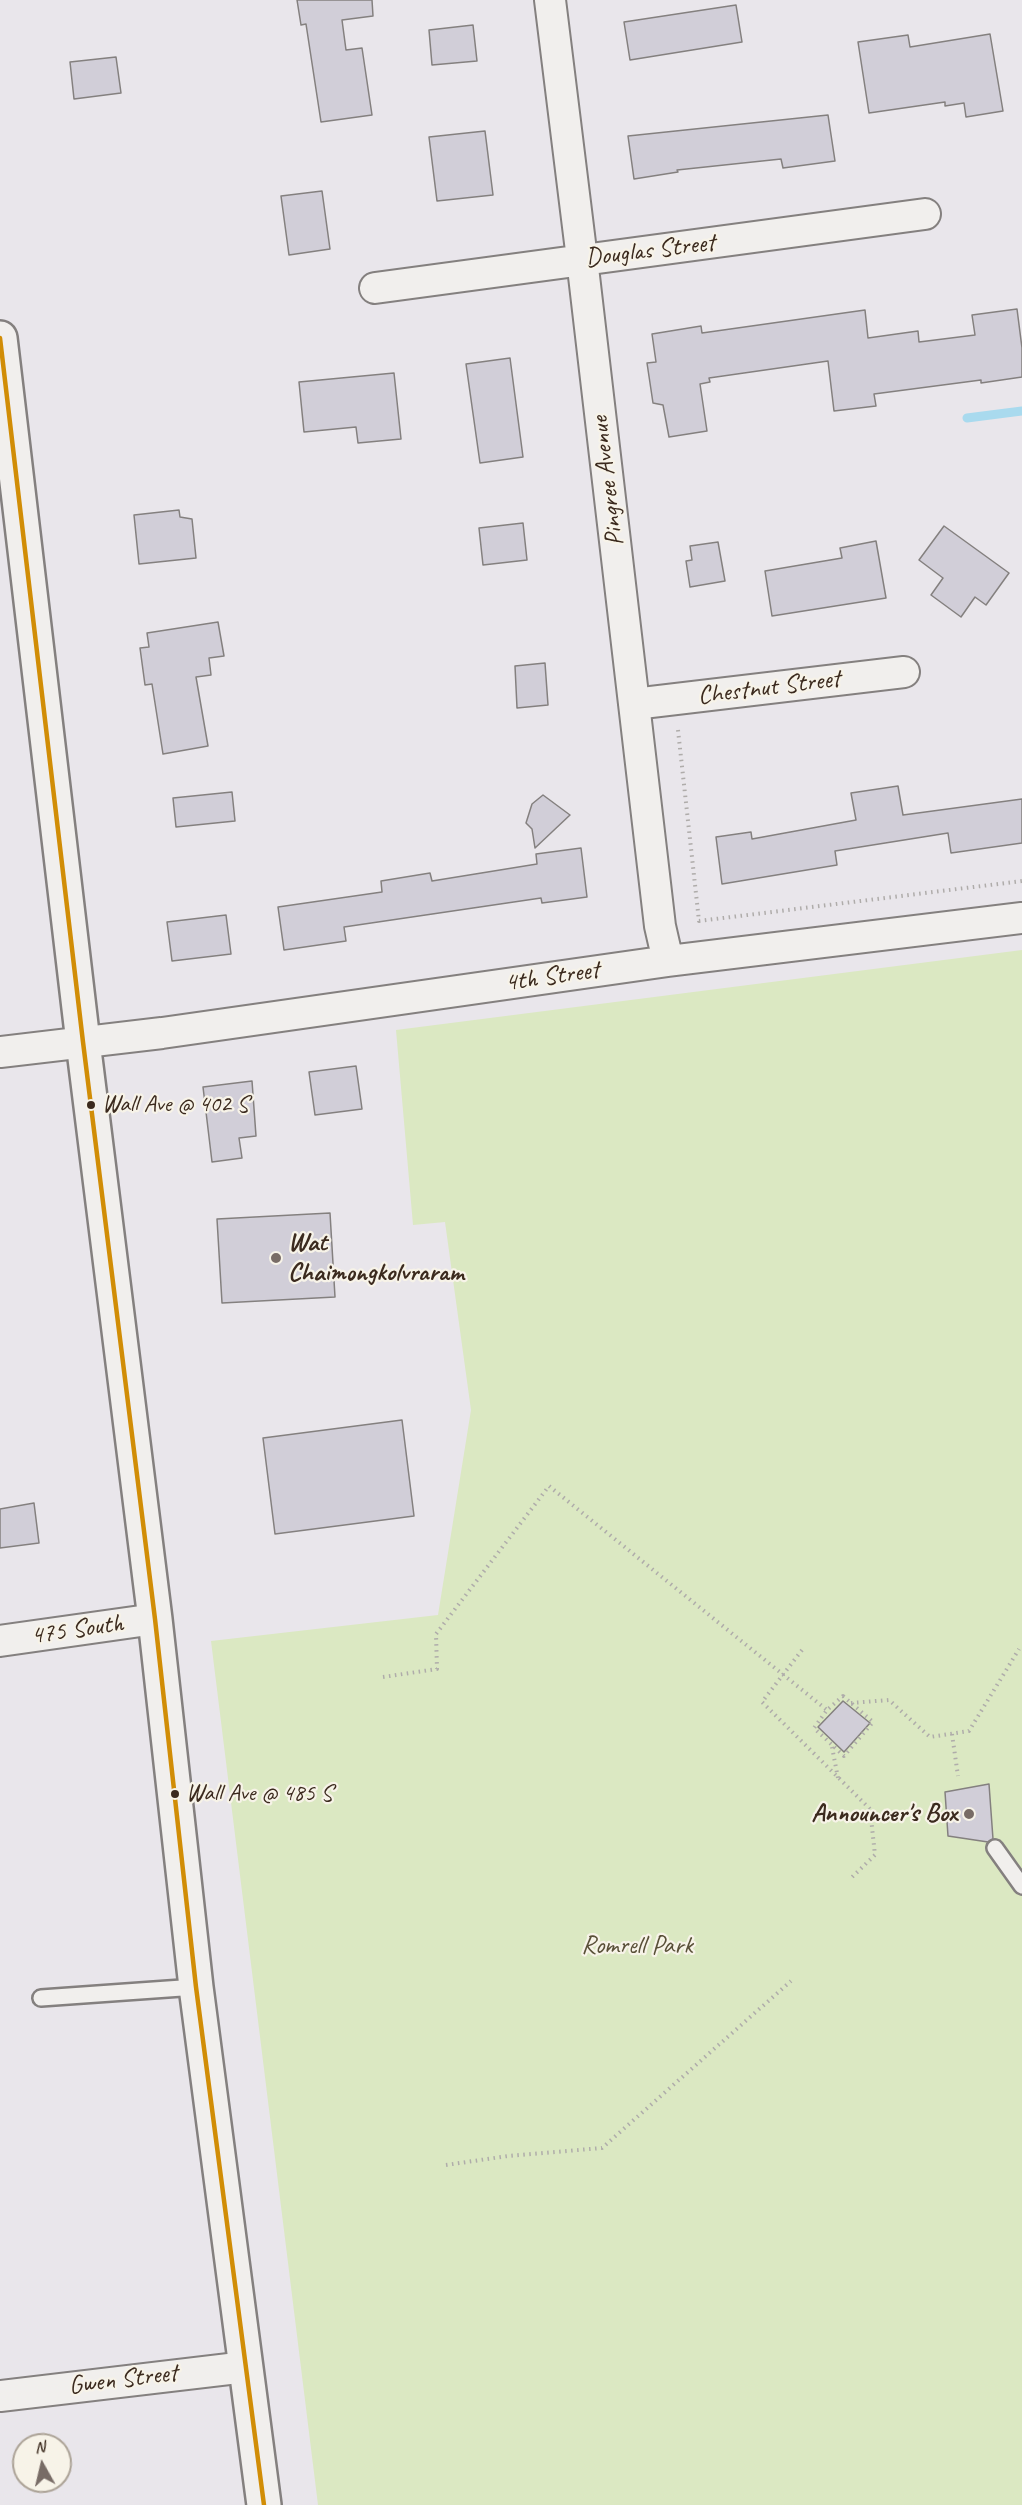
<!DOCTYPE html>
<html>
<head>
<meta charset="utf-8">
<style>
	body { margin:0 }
	#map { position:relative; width:1022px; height:2505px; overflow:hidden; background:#e9e6eb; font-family:Caveat,sans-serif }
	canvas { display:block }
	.north { position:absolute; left:12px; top:2433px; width:60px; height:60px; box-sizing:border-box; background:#f7f3e8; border:2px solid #aca397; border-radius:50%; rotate:352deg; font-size:16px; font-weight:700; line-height:24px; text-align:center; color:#3b2a1e }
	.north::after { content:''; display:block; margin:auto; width:21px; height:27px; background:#786c66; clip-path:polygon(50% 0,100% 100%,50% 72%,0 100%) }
</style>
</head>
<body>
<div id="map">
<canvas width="1022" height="2505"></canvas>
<div class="north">N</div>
</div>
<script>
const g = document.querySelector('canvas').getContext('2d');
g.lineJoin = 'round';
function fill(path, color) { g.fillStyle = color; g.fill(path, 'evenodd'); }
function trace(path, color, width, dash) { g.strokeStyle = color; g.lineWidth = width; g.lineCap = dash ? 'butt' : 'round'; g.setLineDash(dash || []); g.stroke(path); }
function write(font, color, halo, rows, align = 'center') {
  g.font = font + ' Caveat,sans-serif'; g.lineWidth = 4.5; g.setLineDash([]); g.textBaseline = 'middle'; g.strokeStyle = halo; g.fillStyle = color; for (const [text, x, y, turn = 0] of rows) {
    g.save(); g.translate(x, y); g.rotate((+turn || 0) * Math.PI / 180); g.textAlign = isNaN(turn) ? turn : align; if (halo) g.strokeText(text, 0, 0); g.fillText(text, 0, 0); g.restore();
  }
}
fill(new Path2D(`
	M1022,950V2505H318L211,1641L438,1615L471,1410L445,1222L413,1225L396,1030Z`), '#dbe8c2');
trace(new Path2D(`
	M967,418L1022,411`), '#a9daee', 9);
const building = new Path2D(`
	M297,0H372L373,16L342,20L346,50L362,48L372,115L321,122L306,24L301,25Z
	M736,5L742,42L630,60L624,22Z
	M473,25L477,61L432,65L429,30Z
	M990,34L1003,111L966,117L964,103L945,106V102L869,113L858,42L908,35L910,47Z
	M116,57L121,93L74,99L70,62Z
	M828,115L835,161L783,168L781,159L677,170L678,172L634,179L628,136Z
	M485,131L493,195L437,201L429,137Z
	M322,191L330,249L289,255L281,196Z
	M1017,309L1022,348V377L981,383V380L874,394L876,406L834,411L828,361L709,378L710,382L700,384L707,431L669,437L663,405L653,403L647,363L656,362L652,334L701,326L702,333L865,310L868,338L918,331L919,342L975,335L972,315Z
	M510,358L523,457L480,463L466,364Z
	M394,373L401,439L358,443L356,427L304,432L299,382Z
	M179,510L180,517L192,519L196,558L139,564L134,515Z
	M523,523L527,560L483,565L479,528Z
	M944,526L1009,573L986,605L975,597L961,617L931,595L943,578L919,560Z
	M876,541L886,598L772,616L765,571L842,558L840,548Z
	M718,542L725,581L690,587L686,561L692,560L690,546Z
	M218,622L224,656L209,658L211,675L196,677L208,746L163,754L152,684L145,685L140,648L149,647L147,633Z
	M545,663L548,705L517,708L515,666Z
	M898,786L903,815L1022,799V843L951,853L948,833L835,851L837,865L722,884L716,837L751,832L752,839L856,820L851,793Z
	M232,792L235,821L176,827L173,798Z
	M543,795L570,815L535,848L532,829L526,823L532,804Z
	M581,848L587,897L542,903L541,898L344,927L346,941L284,950L278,907L382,892L381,881L430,873L432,881L537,864L536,854Z
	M226,915L231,954L172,961L167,922Z
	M356,1066L362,1109L315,1115L309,1072Z
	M252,1081L256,1136L239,1138L242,1158L212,1162L203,1087Z
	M330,1213L335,1297L222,1303L217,1219Z
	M402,1420L414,1516L275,1534L263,1438Z
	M34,1503L39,1543L0,1548V1509Z
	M843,1701L870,1723L844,1752L818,1727Z
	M989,1784L993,1839L988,1842L948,1836L945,1792Z`);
fill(building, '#d1ced8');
trace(building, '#84807f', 1.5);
const service = new Path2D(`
	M995,1848L1022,1886
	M41,1998L196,1987`);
const minor = new Path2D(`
	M550,0L582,259L660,926L668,961
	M375,288L925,214
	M634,704L904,672
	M0,1052L162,1033L668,961L1022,918
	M0,1641L155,1619
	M0,2396L246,2367`);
const secondary = new Path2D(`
	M0,338L83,1042L155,1619L196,1987L264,2505`);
trace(service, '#84807f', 20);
trace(minor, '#84807f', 34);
trace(secondary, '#84807f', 38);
trace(new Path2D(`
	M678,730L699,921L1022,881
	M802,1650L762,1702L870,1809L875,1855L849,1880
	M383,1677L437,1669L436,1634L549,1486L827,1710
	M843,1696L873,1722L844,1756L814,1728L827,1710Z
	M851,1703L889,1700L930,1737L969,1731L1019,1649
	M952,1734L958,1776
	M832,1747L838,1778
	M446,2165L508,2156L602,2148L791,1981`), '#afacaa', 4, [1.5, 4.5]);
trace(service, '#f1efed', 15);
trace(minor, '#f1efed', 30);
trace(secondary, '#f1efed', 33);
trace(new Path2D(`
	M0,338L83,1042L155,1619L196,1987L264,2505`), '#d18d06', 4.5);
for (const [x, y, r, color] of [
	[91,1105,5,"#3b2a1e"],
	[276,1258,6,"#786c66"],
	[175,1794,5,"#3b2a1e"],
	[969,1814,6,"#786c66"]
]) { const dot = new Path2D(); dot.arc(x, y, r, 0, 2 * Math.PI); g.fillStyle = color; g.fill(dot); trace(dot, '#f7f3e8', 2); }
write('24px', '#3b2a1e', '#f7f3e8', [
	["Wall Ave @ 402 S",102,1105],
	["Wall Ave @ 485 S",186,1794]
], 'left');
write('26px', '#3b2a1e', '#f7f3e8', [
	["Douglas Street",650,251,-7],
	["Pingree Avenue",608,481,-97],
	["Chestnut Street",769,688,-7],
	["4th Street",552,977,-8],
	["475 South",77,1630,-8],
	["Gwen Street",123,2380,-7]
]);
write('bold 26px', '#3b2a1e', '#f7f3e8', [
	["Wat",288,1243],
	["Chaimongkolvraram",288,1273],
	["Announcer's Box",957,1814,"right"]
], 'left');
write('26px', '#595038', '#f7f3e8', [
	["Romrell Park",637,1946]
]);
</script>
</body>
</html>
